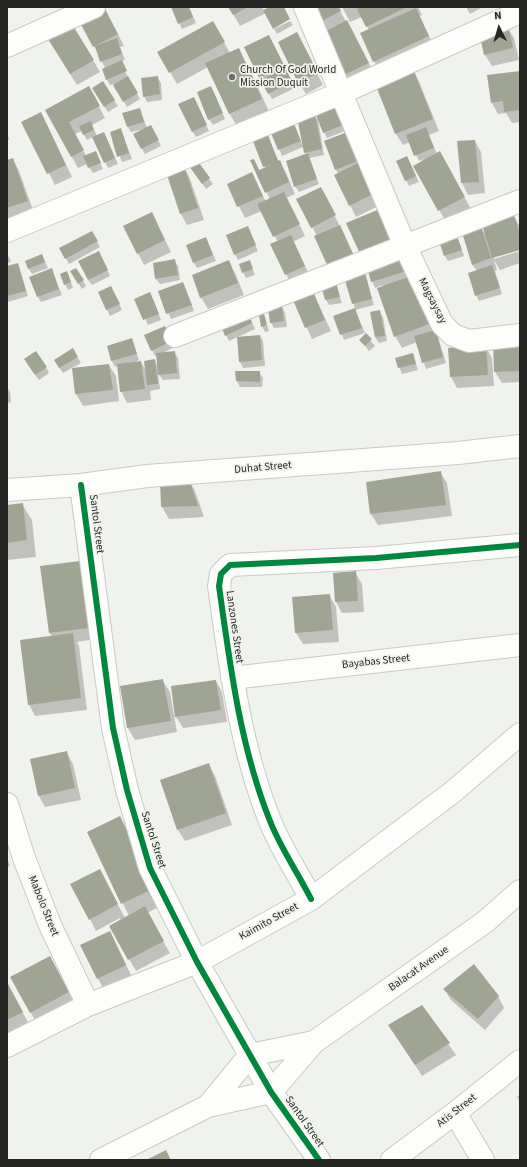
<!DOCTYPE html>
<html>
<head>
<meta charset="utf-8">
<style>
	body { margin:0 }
	#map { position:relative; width:527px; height:1167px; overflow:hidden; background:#f0f2ed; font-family:"Source Sans 3",sans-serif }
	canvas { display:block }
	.frame { position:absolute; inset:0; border:8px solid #262724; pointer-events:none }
	.north { position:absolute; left:479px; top:8px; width:40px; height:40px; -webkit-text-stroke:3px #f1f4eb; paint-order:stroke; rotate:355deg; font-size:11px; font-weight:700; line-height:16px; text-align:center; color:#262724 }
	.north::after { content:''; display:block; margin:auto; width:14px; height:18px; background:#262724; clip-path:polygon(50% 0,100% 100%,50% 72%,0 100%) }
</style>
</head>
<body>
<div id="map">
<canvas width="527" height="1167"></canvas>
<div class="frame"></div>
<div class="north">N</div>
</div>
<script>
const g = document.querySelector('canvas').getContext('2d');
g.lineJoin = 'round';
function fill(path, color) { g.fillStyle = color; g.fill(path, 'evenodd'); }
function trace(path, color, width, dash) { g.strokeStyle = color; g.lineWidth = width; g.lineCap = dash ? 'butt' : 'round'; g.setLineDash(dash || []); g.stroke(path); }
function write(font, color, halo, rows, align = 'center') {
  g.font = font + ' "Source Sans 3",sans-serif'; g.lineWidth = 3.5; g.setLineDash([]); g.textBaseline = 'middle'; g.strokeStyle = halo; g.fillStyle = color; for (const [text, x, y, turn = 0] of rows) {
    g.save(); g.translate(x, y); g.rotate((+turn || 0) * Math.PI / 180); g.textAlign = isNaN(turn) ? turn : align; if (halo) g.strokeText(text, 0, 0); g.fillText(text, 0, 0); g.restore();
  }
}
fill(new Path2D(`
	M172,7H189L196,23L182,29Z
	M229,7H262L264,11L272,7H283L266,13L240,26Z
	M311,7H338L375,75L352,86Z
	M342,7H418L422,15L419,16L435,48L381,73L374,61L369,30L362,17L350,22Z
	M466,7H483L470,14Z
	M110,19L124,46L120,47L125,60L121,61L128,78L140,99L127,107L114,84L110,85L107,80L103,69L105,68L94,46Z
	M290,21L293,25L277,34L274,29Z
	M213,23L230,53L238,49L250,70L273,120L241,134L230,114L208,67L177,84L159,53Z
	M507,27L514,38L519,60L492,66L485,55Z
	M297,33L323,85L306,94L299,83Z
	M269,36L295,88L272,99L260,77Z
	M56,51L93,60L100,72L77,85Z
	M414,72L420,84L439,131L429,135L437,154L440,153L471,209L446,222L415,166L424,159L419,161L410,142L403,145L396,134L377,86Z
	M520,72V122L512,123L506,113L498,114L492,103Z
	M157,77L161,83L162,100L147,102L144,96Z
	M102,82L118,106L108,112L96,94Z
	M214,93L225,119L213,125L209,119Z
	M95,99L105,118L92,125L97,136L107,139L118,164L108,168L93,137L87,140L82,131L75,134L86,156L98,158L103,169L93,173L87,164L78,168L46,110Z
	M197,104L209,131L196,137L193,132Z
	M343,106L353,128L327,138L324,132Z
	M140,109L147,128L154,132L161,146L145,154L142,149L140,130L131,132L128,127Z
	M314,115L318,120L324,155L309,158L319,184L299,192L295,186L307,155L305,152Z
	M23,122L47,125L72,177L55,185Z
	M295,126L303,147L282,156L271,129Z
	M7,130L9,140H7Z
	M121,130L132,159L122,162L111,133Z
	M354,130L385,203L356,217L350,205L325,141Z
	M266,132L279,162L286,173L295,194L286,198L305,236L293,242L311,278L292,286L272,245L278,242L262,211L245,218L228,184L252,174L266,202L270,200L253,160L260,171L265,168Z
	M475,141L481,152L485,193L468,195L462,183L458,142Z
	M407,157L419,182L409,186L406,180Z
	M13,159L19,171L34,213L7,222V161Z
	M196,162L213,184L206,189L190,167Z
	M184,167L190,179L204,220L187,225L181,214Z
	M298,200H327L360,268L317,236Z
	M152,214L171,252L144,265L138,253Z
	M514,216L520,227V249L494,257V259L520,251V263L500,270L494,260L497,270L495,271L502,294L479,301L476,295L477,271L472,264L479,225L485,234Z
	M92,232L100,247L69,264L61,249Z
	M250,233L258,251L238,260L235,254Z
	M456,234L464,256L448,261L445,256Z
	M206,238L216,261L197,268L194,263Z
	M7,254L11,261L7,264Z
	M42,255L48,268L32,274L29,269Z
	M102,258L110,276L92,285L88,280Z
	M408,258L438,337L446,363L426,369L417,342L402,348L395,336L382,285L375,288L369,272Z
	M174,260L178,266L180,280L160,284L156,279Z
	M228,261L235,273L244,295L208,309L201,297Z
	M249,261L255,275L246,278L243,272Z
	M18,264L28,296L8,302L7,267Z
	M51,269L62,295L41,302L38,297Z
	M76,269L86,286L82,289L75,277Z
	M67,272L73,288L68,290L65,284Z
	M364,273L374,305L355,310L365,333L344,340L335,316L355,309L346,278Z
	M183,283L194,311L171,319L159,292Z
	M335,283L342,303L329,305L326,300Z
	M99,293H114L122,310L110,316Z
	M313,293L331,331L312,339L294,300Z
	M136,299H153L161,320L148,325Z
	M282,307L285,313L287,327L274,328L271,322Z
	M379,311L383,317L387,341L379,343L375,337L371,312Z
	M264,315L269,331L265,332L262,326Z
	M251,320L255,329L229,341L222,327Z
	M168,333L174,347L163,353L174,352L178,358L180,379L163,380L158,373L160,389L150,391L151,400L127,403L121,391L118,366L115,367L112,361L108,346L132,340L139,360L133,363L141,362L146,371L154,360L159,368L157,355L155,356L152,350Z
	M366,335L375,346L369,351L361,340Z
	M260,336L263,341L265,366L243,368L240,362L238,337Z
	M520,341V382L502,383L495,372Z
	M485,346L492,358L494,386L457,388L451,377Z
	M73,350L81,363L63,373L55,361Z
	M413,354L418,370L402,374L396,358Z
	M28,365L46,367L49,373L39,380Z
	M109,365L116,376L119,401L83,406L76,394L73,368Z
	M259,372L263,378L262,387H240L237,381Z
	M7,387L10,392L11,402L7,403Z
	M440,472L447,483L452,516L378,525L371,514Z
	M188,479L195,491L204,517L169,519L162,507Z
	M22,504L32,520L36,557L7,560V506Z
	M80,562L95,639L77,642L79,646L87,710L35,716L29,704L52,637L50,633Z
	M355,572L362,584L364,612L342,613L336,602Z
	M329,595L336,607L339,642L303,644L296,633Z
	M163,681L170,692L177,732L135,740L128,728L122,687Z
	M216,681L222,692L227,722L183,728L176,717Z
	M67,753L73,764L81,800L45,807L39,796Z
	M208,764L215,776L232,825L185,841L178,830Z
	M120,818L163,905L147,913L170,953L136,971L110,926L121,920L120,918L96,931L90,919L106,882L125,918L129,916L88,833Z
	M7,857L10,866L7,867Z
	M116,944L132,977L104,990L81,946Z
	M56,969L75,1004L37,1024L11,977Z
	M7,984L29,1024L7,1035Z
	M444,989L498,996L504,1008L485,1030L451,1000Z
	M422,1007L456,1055L422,1076L396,1036Z
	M520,1094V1102L517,1097Z`), '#0003');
fill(new Path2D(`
	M104,7L118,34L93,47L78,19Z
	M171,7H189L193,17L178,24Z
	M228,7H248L233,15Z
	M270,7H284L290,19L273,29L263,10Z
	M310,7H339L341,11L318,23Z
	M361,7H407L366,27L357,9Z
	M416,8L429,36L373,62L360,33Z
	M347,20L369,63L344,75L322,33Z
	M213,21L225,42L169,73L157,52Z
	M72,24L94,60L70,74L48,39Z
	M508,25L513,48L484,55L479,32Z
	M297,32L318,73L298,83L278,42Z
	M269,35L284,65L259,78L244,47Z
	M117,38L122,54L100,62L95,46Z
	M239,48L262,99L229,114L205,63Z
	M122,60L127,71L106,80L102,69Z
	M285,68L292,81L268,94L260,80Z
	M414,71L433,119L395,134L376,86Z
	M520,71V110L504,112L503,101L491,103L487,75Z
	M128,76L138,93L123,102L113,85Z
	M158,76L160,94L143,97L141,78Z
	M103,81L115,100L104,107L92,88Z
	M89,86L100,106L69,122L84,150L71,157L45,110Z
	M211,86L223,113L208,120L197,92Z
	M194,97L207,125L192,132L178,104Z
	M344,105L350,122L323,133L316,115Z
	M140,108L144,122L127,127L122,113Z
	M41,112L66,165L47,174L21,122Z
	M315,114L322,149L304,153L297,117Z
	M292,119L301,141L278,150L269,128Z
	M91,121L94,130L83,135L79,126Z
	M151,125L159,140L141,149L133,134Z
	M426,127L434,148L414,156L406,135Z
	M121,128L129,153L117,157L110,132Z
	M355,129L366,158L335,170L324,141Z
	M266,130L278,161L280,160L289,182L265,193L250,160L254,159L259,170L271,165L263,167L251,136Z
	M104,132L115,158L104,163L92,137Z
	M475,140L479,182L461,183L457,141Z
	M96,151L101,163L88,168L83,156Z
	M440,151L465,197L438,211L413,166Z
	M308,153L317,179L294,187L286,161Z
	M407,156L416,176L405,181L396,161Z
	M13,158L28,201L7,208V160Z
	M197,160L210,178L202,184L189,166Z
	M364,160L379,191L349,206L334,175Z
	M184,166L198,208L180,214L166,172Z
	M252,172L263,196L237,207L227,184Z
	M321,187L336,215L311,228L296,199Z
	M284,192L300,224L273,237L257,204Z
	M382,208L396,240L361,256L346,223Z
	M152,212L165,240L137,254L123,226Z
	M514,215L520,234V250L492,258L482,225Z
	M480,223L491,258L472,265L461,229Z
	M340,225L354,256L328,267L314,236Z
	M248,226L256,245L234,255L226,235Z
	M92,231L98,241L65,259L59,248Z
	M456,233L462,250L444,256L438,238Z
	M291,235L305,266L285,275L270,244Z
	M206,237L213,255L193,263L186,245Z
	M99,251L108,270L88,280L78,261Z
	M42,254L45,262L28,269L25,261Z
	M408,257L413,269L371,282L368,271Z
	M175,259L178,275L155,279L153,263Z
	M229,260L238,283L200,298L192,275Z
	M250,260L253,269L242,273L239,264Z
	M18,263L26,291L7,296V266Z
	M492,265L500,288L475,296L468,273Z
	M52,268L59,289L37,297L29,277Z
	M76,268L84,280L78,284L70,271Z
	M67,271L71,282L64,285L60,274Z
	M365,272L372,299L352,304L344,277Z
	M414,275L432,323L394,337L377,288Z
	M183,282L192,305L166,314L158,291Z
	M336,282L340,297L325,300L321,285Z
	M111,286L120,304L106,310L98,292Z
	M313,291L325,320L305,328L293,300Z
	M150,292L159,314L143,320L134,299Z
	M282,306L284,321L270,323L268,308Z
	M355,308L362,328L340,335L333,316Z
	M380,310L385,336L375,337L370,312Z
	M248,313L252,323L225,336L221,326Z
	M264,314L267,325L261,327L259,315Z
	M165,326L172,341L151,351L144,335Z
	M436,330L443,357L422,363L414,336Z
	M366,333L372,339L365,346L359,340Z
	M260,335L262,360L239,362L237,337Z
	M132,338L137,354L111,361L107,346Z
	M520,340V371L494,372L493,341Z
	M486,345L488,375L450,377L448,348Z
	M73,348L78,357L59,368L54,360Z
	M36,351L47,367L35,375L24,359Z
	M175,351L177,373L158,375L156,353Z
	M413,353L416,364L398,368L395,358Z
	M155,359L158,384L147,385L144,361Z
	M141,361L145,389L120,392L117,364Z
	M109,364L113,390L75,394L72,368Z
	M235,371H260V382L236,381Z
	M441,471L446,505L370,514L366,482Z
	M189,478L198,506L161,507L160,479Z
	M23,503L27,540L7,543V505Z
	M80,561L89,628L49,633L40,566Z
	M356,571L358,601L335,602L333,573Z
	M330,594L333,630L295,633L292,597Z
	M73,633L81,698L28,705L20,640Z
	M163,679L171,721L127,728L120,686Z
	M216,680L221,710L175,717L171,686Z
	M67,751L75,788L38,796L30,759Z
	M209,763L226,813L177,830L160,780Z
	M120,816L155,888L121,904L87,832Z
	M100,869L118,904L89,920L70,884Z
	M145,906L164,941L128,960L109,926Z
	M110,931L126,965L97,979L80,945Z
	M50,956L69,992L30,1013L10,977Z
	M474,964L499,996L478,1019L443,989Z
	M7,982L23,1012L7,1020Z
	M422,1005L450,1043L415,1065L388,1025Z
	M166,1150L171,1160H146Z`), '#a0a492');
const minor = new Path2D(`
	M305,7L405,246L442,324L453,335L469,341L520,335
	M7,231L341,93L520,12
	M175,336L520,201
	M81,485L113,728L127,790L150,868L197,962L271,1092L319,1160
	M7,490L81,485L147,476L458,453L520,446
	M232,678L520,645
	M7,804L24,858L50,925L88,1005
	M311,899C298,873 280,847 270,821C240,746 230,665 219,586L221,574L230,565L376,558L520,545
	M7,1046L88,1005L197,962L311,899L454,791L520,734
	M455,1113L483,1160
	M392,1160L455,1113L520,1061`);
const tertiary = new Path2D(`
	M7,46L94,7
	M208,1106L250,1055L314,1042
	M101,1160L208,1106L271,1092L314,1042L485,922L520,891`);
trace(minor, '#c8cac6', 24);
trace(tertiary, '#c8cac6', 24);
trace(minor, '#fdfdfc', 22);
trace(tertiary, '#fdfdfc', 22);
trace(new Path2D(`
	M81,485L113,728L127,790L150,868L197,962L271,1092L319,1160
	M311,899C298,873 280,847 270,821C240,746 230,665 219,586L221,574L230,565L376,558L520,545`), '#00873e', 6);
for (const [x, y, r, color] of [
	[232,77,4,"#6d6e6a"]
]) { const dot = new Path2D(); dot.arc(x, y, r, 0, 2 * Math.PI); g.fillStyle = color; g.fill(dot); trace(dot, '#f1f4eb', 1.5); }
write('11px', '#262724', '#f1f4eb', [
	["Church Of God World",240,71],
	["Mission Duquit",240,84]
], 'left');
write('11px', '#262724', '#f1f4eb', [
	["Magsaysay",432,301,63],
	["Duhat Street",263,468,-5],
	["Santol Street",96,524,83],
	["Lanzones Street",234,627,82],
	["Bayabas Street",376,662,-6],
	["Santol Street",153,840,72],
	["Mabolo Street",43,906,68],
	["Kaimito Street",269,922,-29],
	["Balacat Avenue",419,969,-35],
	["Atis Street",457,1111,-38],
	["Santol Street",304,1122,55]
]);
</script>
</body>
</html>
